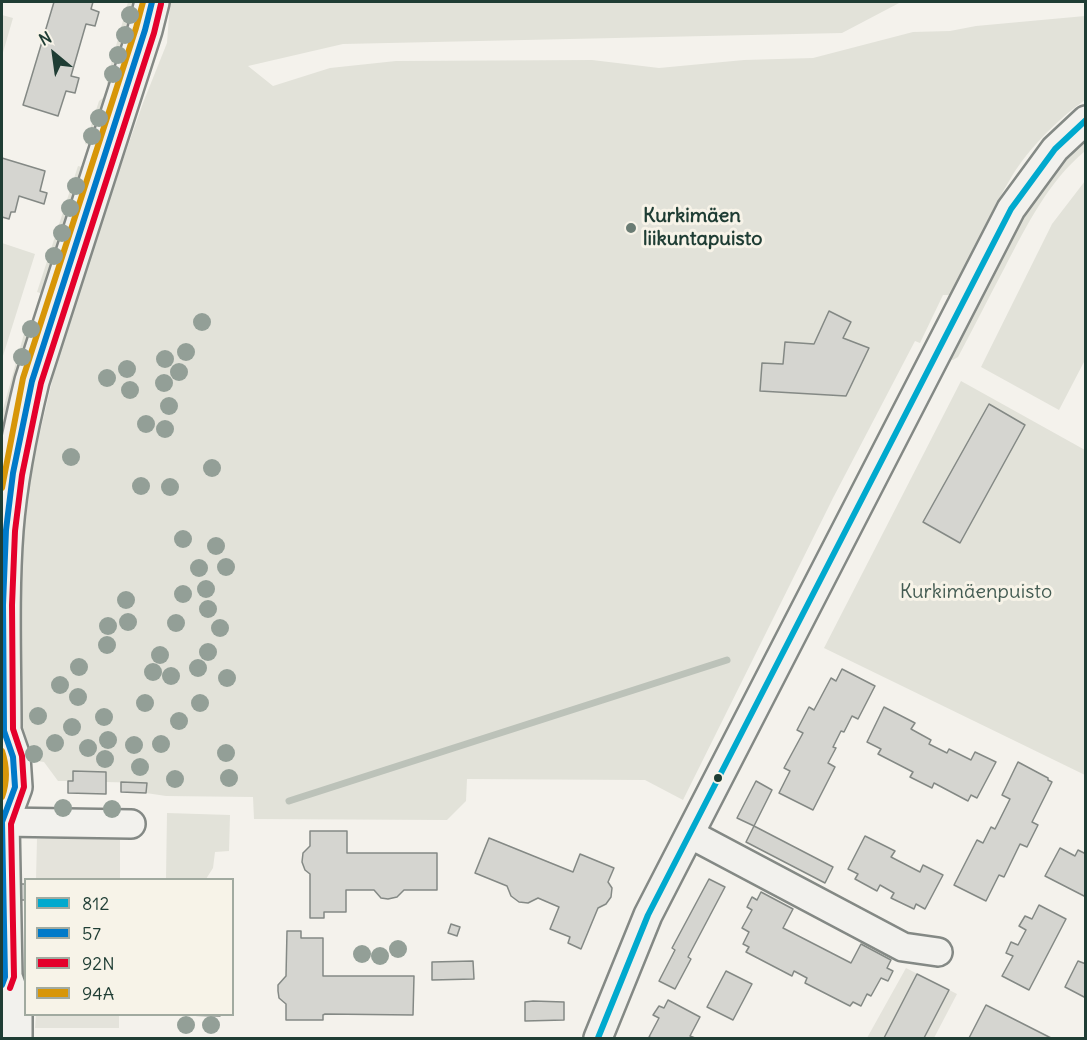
<!DOCTYPE html>
<html>
<head>
<meta charset="utf-8">
<style>
	body { margin:0 }
	#map { position:relative; width:1087px; height:1040px; overflow:hidden; background:#f4f2ec; font-family:Delius,sans-serif }
	canvas { display:block }
	.frame { position:absolute; inset:0; border:3px solid #1f3d34; pointer-events:none }
	.legend { position:absolute; left:24px; top:878px; width:210px; height:138px; box-sizing:border-box; background:#f7f3e8; border:2px solid #a1aaa0; margin:0; padding:8px 10px; list-style:none; font-size:18px; color:#1f3d34 }
	.legend li { display:flex; align-items:center; gap:12px; height:30px }
	.legend b { width:30px; border:2px solid #a1aaa0 }
	.north { position:absolute; left:24px; top:24px; width:60px; height:60px; -webkit-text-stroke:4px #f7f3e8; paint-order:stroke; rotate:331deg; font-size:16px; font-weight:700; line-height:24px; text-align:center; color:#1f3d34 }
	.north::after { content:''; display:block; margin:auto; width:21px; height:27px; background:#1f3d34; clip-path:polygon(50% 0,100% 100%,50% 72%,0 100%) }
</style>
</head>
<body>
<div id="map">
<canvas width="1087" height="1040"></canvas>
<div class="frame"></div>
<ul class="legend">
<li><b style="height:8px;background:#00a9ce"></b>812</li>
<li><b style="height:8px;background:#007ac9"></b>57</li>
<li><b style="height:8px;background:#e4002b"></b>92N</li>
<li><b style="height:8px;background:#d79608"></b>94A</li>
</ul>
<div class="north">N</div>
</div>
<script>
const g = document.querySelector('canvas').getContext('2d');
g.lineJoin = 'round';
function fill(path, color) { g.fillStyle = color; g.fill(path, 'evenodd'); }
function trace(path, color, width, dash) { g.strokeStyle = color; g.lineWidth = width; g.lineCap = dash ? 'butt' : 'round'; g.setLineDash(dash || []); g.stroke(path); }
function write(font, color, halo, rows, align = 'center') {
  g.font = font + ' Delius,sans-serif'; g.lineWidth = 6; g.setLineDash([]); g.textBaseline = 'middle'; g.strokeStyle = halo; g.fillStyle = color; for (const [text, x, y, turn = 0] of rows) {
    g.save(); g.translate(x, y); g.rotate((+turn || 0) * Math.PI / 180); g.textAlign = isNaN(turn) ? turn : align; if (halo) g.strokeText(text, 0, 0); g.fillText(text, 0, 0); g.restore();
  }
}
fill(new Path2D(`
	M120,838V879H36L37,839Z
	M906,968L957,994L934,1038H867Z
	M36,1015H119V1028H35Z`), '#e4e3db');
fill(new Path2D(`
	M128,2H138L116,87L107,84V79Z
	M170,2H901L842,33L343,44L248,66L273,86L330,68L396,61L592,60L659,68L744,60L813,58L913,32L950,31L976,26L1085,16V100C1058,119 1030,147 1012,176C989,214 971,256 951,295H943L920,343L915,341L833,498L683,800L645,780L467,779L466,801L447,820L254,819L253,797L166,796L146,793V783L106,782V772L74,771L73,781H58L44,762L21,759L20,551L31,470L67,319L143,103L167,43Z
	M2,15L13,18L2,56Z
	M104,97L112,99L94,146L85,144L99,101Z
	M1085,140V151C1048,182 1027,225 1005,267C989,297 974,327 958,357L953,360L948,358C988,282 1022,199 1085,140Z
	M78,166L86,168L46,295L37,292Z
	M1085,181V360L1059,410L981,367L1052,224Z
	M2,243L35,254L2,359Z
	M30,320L37,323L2,467V413L27,323Z
	M961,381L1085,450V775L824,648Z
	M167,813L230,815L229,851L215,852L213,868L206,879H166Z`), '#e2e2d9');
trace(new Path2D(`
	M289,801L727,660`), '#bcc2b9', 7);
const building = new Path2D(`
	M54,2H93L91,9L99,12L95,26L86,24L71,76L79,78L75,93L66,91L58,116L23,105Z
	M2,158L45,171L40,191L47,193L44,204L19,196L15,212H11L9,219L2,217Z
	M829,311L851,322L843,338L869,348L846,396L760,391L762,363L783,364L785,342L814,344Z
	M989,404L1025,425L960,543L923,522Z
	M842,669L875,686L858,719L852,716L844,732L841,731L833,747L836,748L828,763L835,767L813,810L779,793L790,771L784,768L803,733L797,730L809,707L814,710L831,678L836,681Z
	M884,707L915,723L911,729L931,740L929,744L947,753L949,749L971,760L975,752L996,762L977,798L971,795L968,801L934,783L932,788L910,777L913,772L878,754L881,749L867,742Z
	M1018,762L1048,778V780L1052,782L1032,822L1038,825L1027,847L1020,844L1004,877L999,875L986,901L954,885L977,840L983,843L991,827L995,829L1010,799L1002,795Z
	M73,771L106,772V794L68,793V781H73Z
	M756,781L772,790L754,826L737,818Z
	M121,782L147,783L146,793L121,792Z
	M754,826L833,867L825,883L746,842Z
	M310,831H347V853H437V890H404L397,897L388,899L381,898L374,890H346V912H324V918H310V874L305,870L302,862L303,853L310,846Z
	M865,836L895,851L891,857L920,872L923,865L943,875L925,909L916,904L914,909L891,898L894,893L880,885L877,891L855,879L858,874L848,869Z
	M489,838L573,872L580,854L614,868L608,882L612,888L611,897L606,904L598,908L581,949L568,943L570,937L550,929L559,907L538,898L528,903L519,902L511,896L507,886L475,873Z
	M1060,848L1075,856L1078,850L1086,854V897L1045,876Z
	M709,879L725,887L688,957L691,959L675,989L659,981L675,950L672,948Z
	M19,884H25V900H19Z
	M761,892L793,909L783,928L851,963L861,944L891,960L887,968L893,971L888,981L881,978L871,996L867,994L861,1006L853,1002L850,1006L805,983L807,978L794,971L792,976L746,952L749,947L743,944L749,932L742,928L752,910L747,907L752,897L757,900Z
	M1039,905L1066,919L1029,990L1002,976L1013,956L1006,953L1011,942L1018,945L1026,930L1019,926L1025,916L1032,919Z
	M451,924L460,927L457,936L448,933Z
	M287,931H301V938H323V976H414L413,1015L325,1014L323,1015V1020H286V1004L279,998L278,991V985L286,976Z
	M473,961L474,979L432,980V962Z
	M1078,961L1086,964V998L1065,987Z
	M726,971L752,984L733,1020L707,1007Z
	M917,974L949,990L924,1038H884Z
	M668,1000L700,1017L690,1036L695,1038H652L649,1037L659,1018L653,1015L659,1006L664,1008Z
	M533,1001L564,1002V1020L525,1021V1002Z
	M986,1005L1051,1038H969Z
	M153,1014H220V1016Z`);
fill(building, '#d5d5d0');
trace(building, '#848985', 1.5);
const minor = new Path2D(`
	M2,822L131,824
	M690,834L903,947L938,952
	M598,1038L648,915L1011,209L1055,149L1086,120`);
const tertiary = new Path2D(`
	M2,738L4,731C4,664 1,596 6,530C10,479 20,430 32,381L145,30L152,2
	M2,820L5,977L15,1006V1038
	M2,822L15,787L13,757L4,731`);
trace(minor, '#848985', 32);
trace(tertiary, '#848985', 38);
trace(minor, '#f2f1ed', 27);
trace(tertiary, '#f2f1ed', 33);
trace(new Path2D(`
	M598,1038L648,915L1011,209L1055,149L1086,120`), '#00a9ce', 6);
trace(new Path2D(`
	M2,985L5,977L2,822L15,787L13,757L4,731L3,605L6,530L13,473L32,381L145,30L152,2`), '#007ac9', 6);
trace(new Path2D(`
	M10,988L14,977L11,824L24,787L22,756L13,729L12,605L15,531L22,475L41,383L154,33L161,4`), '#e4002b', 6);
trace(new Path2D(`
	M2,488L23,378L136,28L143,2
	M2,751C7,766 7,783 2,797`), '#d79608', 6);
g.fillStyle = '#939f97';
for (const [x, y] of [
	[130,15],
	[125,35],
	[118,55],
	[113,74],
	[99,118],
	[92,136],
	[76,186],
	[70,208],
	[62,233],
	[54,256],
	[202,322],
	[31,329],
	[186,352],
	[22,357],
	[165,359],
	[127,369],
	[179,372],
	[107,378],
	[164,383],
	[130,390],
	[169,406],
	[146,424],
	[165,429],
	[71,457],
	[212,468],
	[141,486],
	[170,487],
	[183,539],
	[216,546],
	[226,567],
	[199,568],
	[206,589],
	[183,594],
	[126,600],
	[208,609],
	[128,622],
	[176,623],
	[108,626],
	[220,628],
	[107,645],
	[208,652],
	[160,655],
	[79,667],
	[198,668],
	[153,672],
	[171,676],
	[227,678],
	[60,685],
	[78,697],
	[145,703],
	[200,703],
	[38,716],
	[104,717],
	[179,721],
	[72,727],
	[108,740],
	[55,743],
	[161,744],
	[134,745],
	[88,748],
	[226,753],
	[34,754],
	[105,759],
	[140,767],
	[229,778],
	[175,779],
	[63,808],
	[112,809],
	[398,949],
	[362,954],
	[380,956],
	[186,1025],
	[211,1025]
]) { g.beginPath(); g.arc(x, y, 9, 0, 2 * Math.PI); g.fill(); }
for (const [x, y, r, color] of [
	[631,228,6,"#6a7c74"],
	[718,778,5,"#1f3d34"]
]) { const dot = new Path2D(); dot.arc(x, y, r, 0, 2 * Math.PI); g.fillStyle = color; g.fill(dot); trace(dot, '#f7f3e8', 2); }
write('bold 20px', '#1f3d34', '#f7f3e8', [
	["Kurkimäen",643,216],
	["liikuntapuisto",643,239]
], 'left');
write('20px', '#435b52', '#f7f3e8', [
	["Kurkimäenpuisto",976,592]
]);
</script>
</body>
</html>
